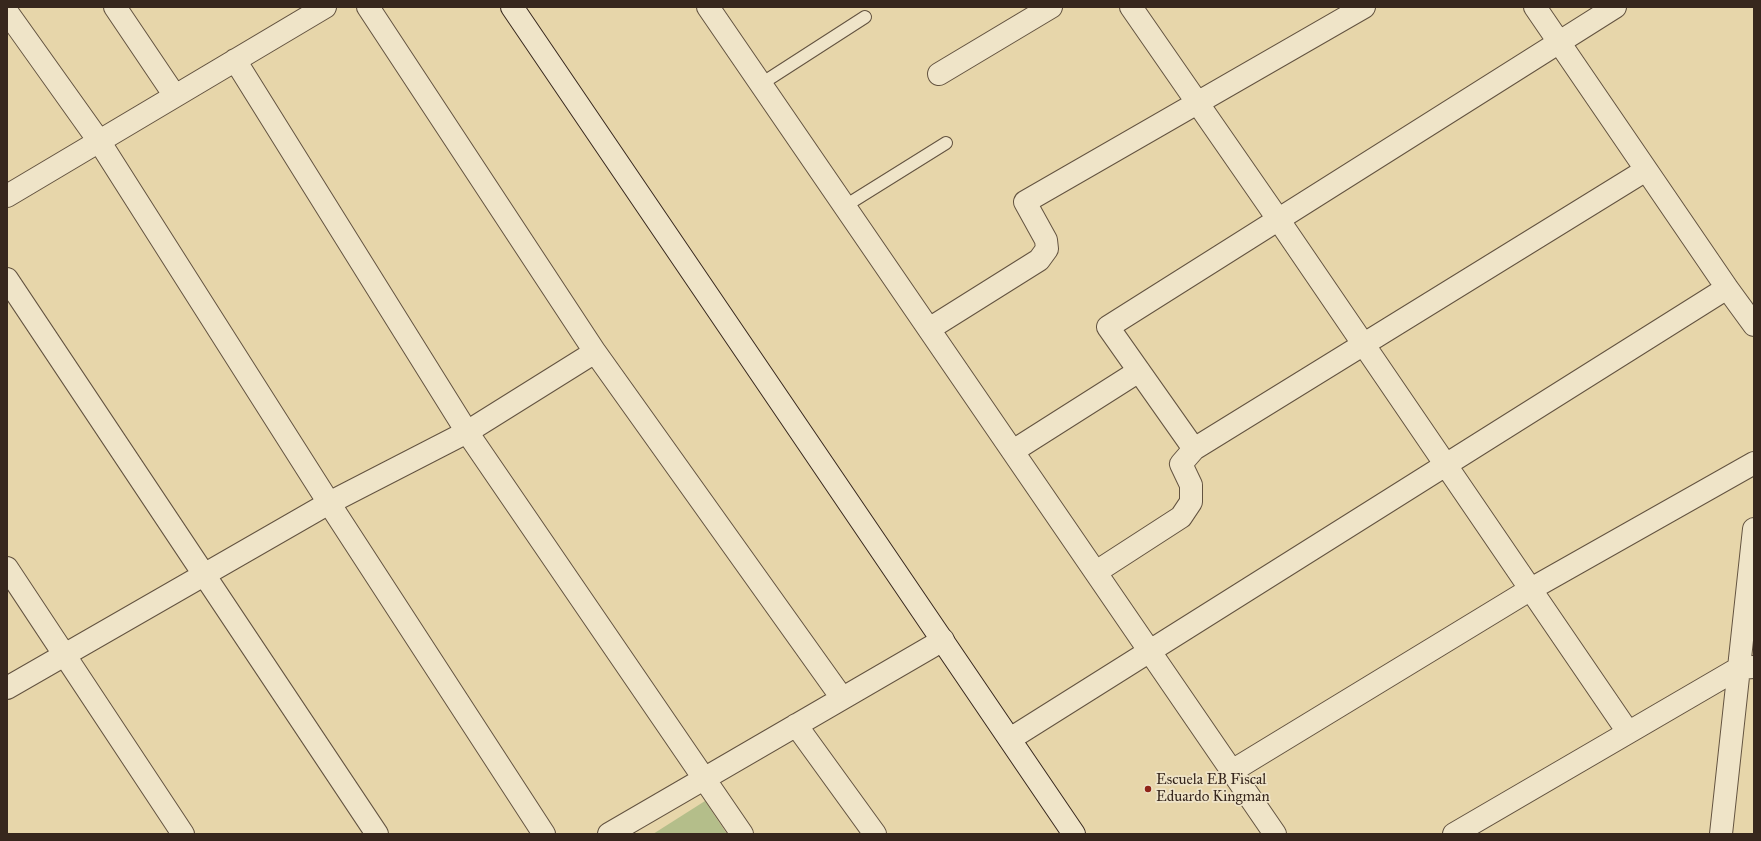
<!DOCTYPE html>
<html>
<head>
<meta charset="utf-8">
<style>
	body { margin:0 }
	#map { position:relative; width:1761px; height:841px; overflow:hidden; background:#e7d6aa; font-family:"IM FELL Great Primer",serif }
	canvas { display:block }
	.frame { position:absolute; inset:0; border:8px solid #37271d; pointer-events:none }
</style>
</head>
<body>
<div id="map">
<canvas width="1761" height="841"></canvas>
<div class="frame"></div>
</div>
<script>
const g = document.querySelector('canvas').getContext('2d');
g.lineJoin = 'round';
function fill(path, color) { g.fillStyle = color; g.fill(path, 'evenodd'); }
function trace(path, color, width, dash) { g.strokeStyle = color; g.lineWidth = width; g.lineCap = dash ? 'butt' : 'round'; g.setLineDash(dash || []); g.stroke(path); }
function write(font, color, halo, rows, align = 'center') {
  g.font = font + ' "IM FELL Great Primer",serif'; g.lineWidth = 3.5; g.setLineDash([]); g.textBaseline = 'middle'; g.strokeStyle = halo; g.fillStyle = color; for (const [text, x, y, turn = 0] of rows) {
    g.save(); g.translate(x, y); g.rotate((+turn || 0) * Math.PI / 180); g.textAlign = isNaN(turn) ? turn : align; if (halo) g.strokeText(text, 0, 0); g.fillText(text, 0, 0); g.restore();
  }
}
fill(new Path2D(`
	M705,801L727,834H653Z`), '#b4be8a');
const lane = new Path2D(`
	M761,84L865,17
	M845,206L946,143`);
const street = new Path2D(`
	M115,7L175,96
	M368,7L595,352L842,698
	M708,7L1275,834
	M1131,7L1278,219L1628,732
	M1535,7L1727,288L1754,325
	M7,12L99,141L329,503L544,834
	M235,60L467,432L742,834
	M939,74L1051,7
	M7,196L325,7
	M7,279L377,834
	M929,329L1039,260L1047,249L1046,240L1025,202L1364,7
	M1194,449L1108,327L1615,7
	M1013,451L1139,371
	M7,568L183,834
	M1096,572L1181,517L1191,502V485L1181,464L1194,449L1646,170
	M7,688L329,503L467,432L595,352
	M796,725L875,834
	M1010,739L1727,288
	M1232,771L1531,589L1754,463
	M609,834L943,640
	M1454,834L1739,668L1754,667
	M1721,834L1754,529`);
const secondary = new Path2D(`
	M512,7L1074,834`);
trace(lane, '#635340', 14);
trace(street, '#635340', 24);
trace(secondary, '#37271d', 24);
trace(lane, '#efe4c8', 12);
trace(street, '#efe4c8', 22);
trace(secondary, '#efe4c8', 22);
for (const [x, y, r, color] of [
	[1148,789,4,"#8f2418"]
]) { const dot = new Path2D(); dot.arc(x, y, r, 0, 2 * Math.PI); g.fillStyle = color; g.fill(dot); trace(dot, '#efe4c8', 1.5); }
write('15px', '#37271d', '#efe4c8', [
	["Escuela EB Fiscal",1156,780],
	["Eduardo Kingman",1156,797]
], 'left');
</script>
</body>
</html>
